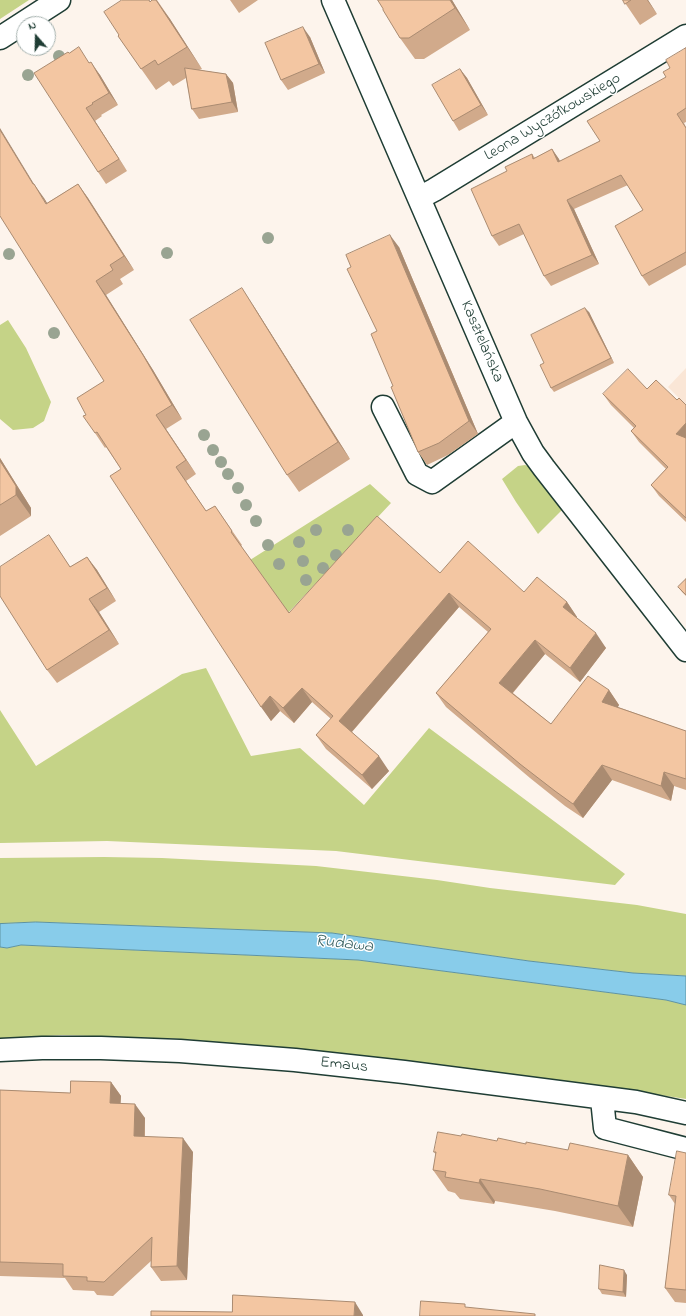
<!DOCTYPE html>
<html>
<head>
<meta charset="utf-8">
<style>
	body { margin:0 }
	#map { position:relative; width:686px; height:1316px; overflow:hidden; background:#fdf4ec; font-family:"Indie Flower",sans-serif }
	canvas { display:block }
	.north { position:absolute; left:16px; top:16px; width:40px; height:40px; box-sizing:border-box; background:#fff; border:1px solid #a5b1ae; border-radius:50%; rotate:340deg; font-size:11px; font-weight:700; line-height:16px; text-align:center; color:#1f3d34 }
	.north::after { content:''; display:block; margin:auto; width:14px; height:18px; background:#1f3d34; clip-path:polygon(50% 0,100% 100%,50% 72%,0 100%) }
</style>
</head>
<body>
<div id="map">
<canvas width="686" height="1316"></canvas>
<div class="north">N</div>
</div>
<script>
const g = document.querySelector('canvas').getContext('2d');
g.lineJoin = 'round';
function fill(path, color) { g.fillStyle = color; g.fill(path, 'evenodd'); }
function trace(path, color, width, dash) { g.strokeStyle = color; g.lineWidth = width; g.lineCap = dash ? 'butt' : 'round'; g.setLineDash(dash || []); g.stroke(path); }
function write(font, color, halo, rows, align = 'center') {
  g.font = font + ' "Indie Flower",sans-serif'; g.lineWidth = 3; g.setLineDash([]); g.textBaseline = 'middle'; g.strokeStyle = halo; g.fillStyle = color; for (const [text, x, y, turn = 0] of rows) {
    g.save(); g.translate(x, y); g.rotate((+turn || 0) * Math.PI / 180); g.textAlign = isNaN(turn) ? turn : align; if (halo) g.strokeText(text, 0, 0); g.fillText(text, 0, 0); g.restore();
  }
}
fill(new Path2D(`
	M686,368V405L668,387Z`), '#fae6d6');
fill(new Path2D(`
	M0,0H29L0,19Z
	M8,320L26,348L51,402L44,421L33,428L13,430L0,419V325Z
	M525,465L534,469L563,509L538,534L516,502L502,479L518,466Z
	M370,484L391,503L288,613L250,560Z
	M206,668L251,756L300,748L364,805L429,728L625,874L615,885L336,851L107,841L0,843V710L36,766L182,674Z
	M104,857L162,858L316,866L437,880L490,888L637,905L686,914V976L633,973L529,961L332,933L36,922L0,924V858Z
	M21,945L358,960L666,1000L686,1005V1099L647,1093L532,1081L445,1065L286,1048L183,1039L62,1035L0,1039V947L7,948Z`), '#c5d387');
const water = new Path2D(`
	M36,922L332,933L529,961L633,973L686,976V1005L666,1000L358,960L21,945L7,948L0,947V924Z`);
fill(water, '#88ccea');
trace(water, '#5e93a1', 1);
const minor = new Path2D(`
	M333,0L516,422L533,453L544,468L686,650
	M0,38L59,0
	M419,198L434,190L686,36
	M383,407L417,474L432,482L516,422
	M0,1050L42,1048H101L180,1051L295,1060L404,1072L636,1102L686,1113
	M602,1099L605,1128L686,1149`);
trace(minor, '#1f3d34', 25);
trace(minor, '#fff', 22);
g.fillStyle = '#99a492';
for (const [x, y] of [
	[59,56],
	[28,75],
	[268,238],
	[167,253],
	[9,254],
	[54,333],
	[204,435],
	[213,450],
	[221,462],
	[228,474],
	[238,488],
	[246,505],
	[256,521],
	[316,530],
	[348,530],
	[299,542],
	[268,545],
	[336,555],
	[303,561],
	[279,564],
	[323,568],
	[306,580]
]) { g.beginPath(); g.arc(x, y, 6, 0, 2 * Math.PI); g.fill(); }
fill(new Path2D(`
	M157,0L170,19L202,69L199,70L226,74L233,83L238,112L199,119L192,109L186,78L173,86L169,81L156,90L118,36L150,2Z
	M230,0H258L239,13Z
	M378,0H452L470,30L424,59H415L400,38Z
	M623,0H648L657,14L640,25Z
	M310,37L325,73L288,90L281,80Z
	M686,48V122L684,123L686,127V265L649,286L642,276L643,210L628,185L574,209L599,264L551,286L544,276L524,234L499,246L492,236L507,171L532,154L535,158L552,149L560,161L600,141L666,77L670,68Z
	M69,53L90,63L100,75L118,105L101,115L102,116L95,121L127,171L106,184L98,172Z
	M460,69L467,78L488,115L459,131L453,121Z
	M78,184L88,198L134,270L120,279L123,284L106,295L153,370L182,419L166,429L196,474L186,481L206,511L215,506L242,545L241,546L289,613L440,573L524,592L567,602L577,617L576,618L606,648L580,682L545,654L513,693L551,724L609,690L619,705L618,707L686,731V790L674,786L671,801L612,780L583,818L565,806L530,778L446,707L436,693L488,632L459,607L352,732L389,771L372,789L326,749L316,735L331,719L312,702L294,723L280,711L271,721L121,469L106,447L105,448L95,433L86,415L104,381L44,198L47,203Z
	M399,247L478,434L448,455L427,465L418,452L393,386L377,331Z
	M253,305L350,459L299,492L287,475Z
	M589,312L614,363L554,392L551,388L544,363Z
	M647,389L677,400L686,405V522L659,496L651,485L666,469L639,442L631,431L634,428L611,405L603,394Z
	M0,458L31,508V516L0,536Z
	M49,535L70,567L87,557L97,570L116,601L99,612L119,644L57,683L47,670Z
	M686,579V596L682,592L678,587Z
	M111,1082L121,1096L120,1104L145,1118V1137L193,1152L187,1280L161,1281L151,1267V1261L113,1296L97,1295L94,1291L73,1290L65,1278L0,1276V1090L70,1093Z
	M497,1141L526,1144L568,1150L628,1155L643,1177L633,1227L555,1211L495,1201L494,1204L460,1199L455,1193L448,1191L433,1170L436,1155L434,1152Z
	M686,1153V1303L675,1302L665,1288L675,1204L669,1195Z
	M627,1275L626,1297L602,1294L599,1289Z`), '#d1aa8b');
fill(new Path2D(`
	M156,0L170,19L202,69L187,47Z
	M450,0H452L470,30L455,8Z
	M647,0H648L657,14Z
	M303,27L310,37L325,73L319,64Z
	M91,62L100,75L118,105L109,93Z
	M460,69L467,78L488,115L481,105Z
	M226,74L233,83L238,112L232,102Z
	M86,108L95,121L127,171L119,159Z
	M0,128L34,184L44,198L56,218L33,184L0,130Z
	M552,149L559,159L564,172L558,162Z
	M78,184L88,198L134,270L124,256Z
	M567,200L574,209L599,264L592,255Z
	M390,235L399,247L478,434L469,421Z
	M96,281L106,295L153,370L182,419L172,405Z
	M242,288L253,305L350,459L338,442Z
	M585,308L589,312L614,363L611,358Z
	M156,415L166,429L196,474L186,460Z
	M686,423V443L676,434Z
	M0,458L31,508V516L16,495L0,461Z
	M176,467L186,481L216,526L206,511Z
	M87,557L97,570L116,601L107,588Z
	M449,593L459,607L349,735L339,721Z
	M89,599L99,612L119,644L109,630Z
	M567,602L577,617L573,622L563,607Z
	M596,633L606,648L580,682L570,668Z
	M535,640L545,654L509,697L499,683Z
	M302,688L312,702L294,723L283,708Z
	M609,690L619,705L612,716L602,702Z
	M270,696L280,711L271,721L261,707Z
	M379,756L389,771L372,789L362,775Z
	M602,765L612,780L583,818L573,804Z
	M664,772L674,786L671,801L661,786Z
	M111,1082L121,1096L120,1117L110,1103Z
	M135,1104L145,1118L144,1150L134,1136Z
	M183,1138L193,1152L187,1280L177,1266Z
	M628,1155L643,1177L633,1227L618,1206Z
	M480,1179L495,1201L494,1204L479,1183Z
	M624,1270L627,1275L626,1297L623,1292Z
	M355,1302L363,1315V1316H354Z`), '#aa8b71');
const building = new Path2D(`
	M122,0H149L150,2L152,0H156L187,47L158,65L155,60L141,69L118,36L119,35L104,12Z
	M378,0H450L455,8L409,38H400L383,10V9Z
	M623,0H631L625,4Z
	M303,27L319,64L281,80L265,43Z
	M79,47L89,63L91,62L109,93L92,103L93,104L86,108L119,159L98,172L34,73L68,52L69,53Z
	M686,48V108L677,114L686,128V252L642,276L615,226L643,210L621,175L567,200L592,255L544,276L519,224L492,236L471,189L507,171L505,167L532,154L533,159L552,149L558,162L600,141L587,121L666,77L663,72L670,68L666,60Z
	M185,68L226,74L232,102L192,109Z
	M460,69L481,105L453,121L432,85Z
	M0,130L33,184H34L46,204L78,184L124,256L110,265L113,270L96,281L143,355L172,405L156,415L186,460L176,467L206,511L215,506L232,531L231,532L289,613L377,516L440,573L468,541L524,592L537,577L567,602L563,607L596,633L570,668L535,640L499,683L551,724L588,676L609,690L602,702L686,731V779L664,772L661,786L602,765L573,804L555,791L520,764L436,693L491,629L449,593L339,721L379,756L362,775L316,735L333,716L302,688L283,708L270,696L261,707L110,476L121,469L97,432L95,433L83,416L86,415L77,398L104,381L0,216Z
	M390,235L469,421L439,443L418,452L391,387L393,386L371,334L377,331L347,269L351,267L346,255Z
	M242,288L338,442L287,475L190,320Z
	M585,308L611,358L551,388L540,365L544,363L531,335Z
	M628,369L647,389L656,380L677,400L679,398L686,405V423L676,434L686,438V518L651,485L668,467L631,431L636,426L603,394Z
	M0,461L16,486V495L0,505Z
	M49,535L70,567L87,557L107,588L89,599L109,630L47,670L0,596V567Z
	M686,579V595L678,587Z
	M71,1081L111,1082L110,1103L135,1104L134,1136L183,1138L177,1266L151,1267L152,1237L104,1282L87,1281V1277L63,1276V1264L0,1262V1090L70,1093Z
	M438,1132L461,1136L462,1134L497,1141L498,1138L526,1144V1142L568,1150L570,1143L628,1155L618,1206L540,1189L480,1179L479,1183L445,1177L446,1172L433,1170L436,1152H434Z
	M677,1151L686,1153V1290L665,1288L676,1196L669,1195Z
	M600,1265L624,1270L623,1292L599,1289Z
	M233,1295L355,1302L354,1316H151V1311L232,1312Z
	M421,1301L465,1304V1307L535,1314V1316H420Z`);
fill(building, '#f3c6a2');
trace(building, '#aa8b71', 1);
write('16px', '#1f3d34', '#fff', [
	["Leona Wyczółkowskiego",553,118,-31],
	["Kasztelańska",481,342,67],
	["Emaus",344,1066,6]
]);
write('italic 17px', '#396162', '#fff', [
	["Rudawa",344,945,6]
]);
</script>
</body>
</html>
